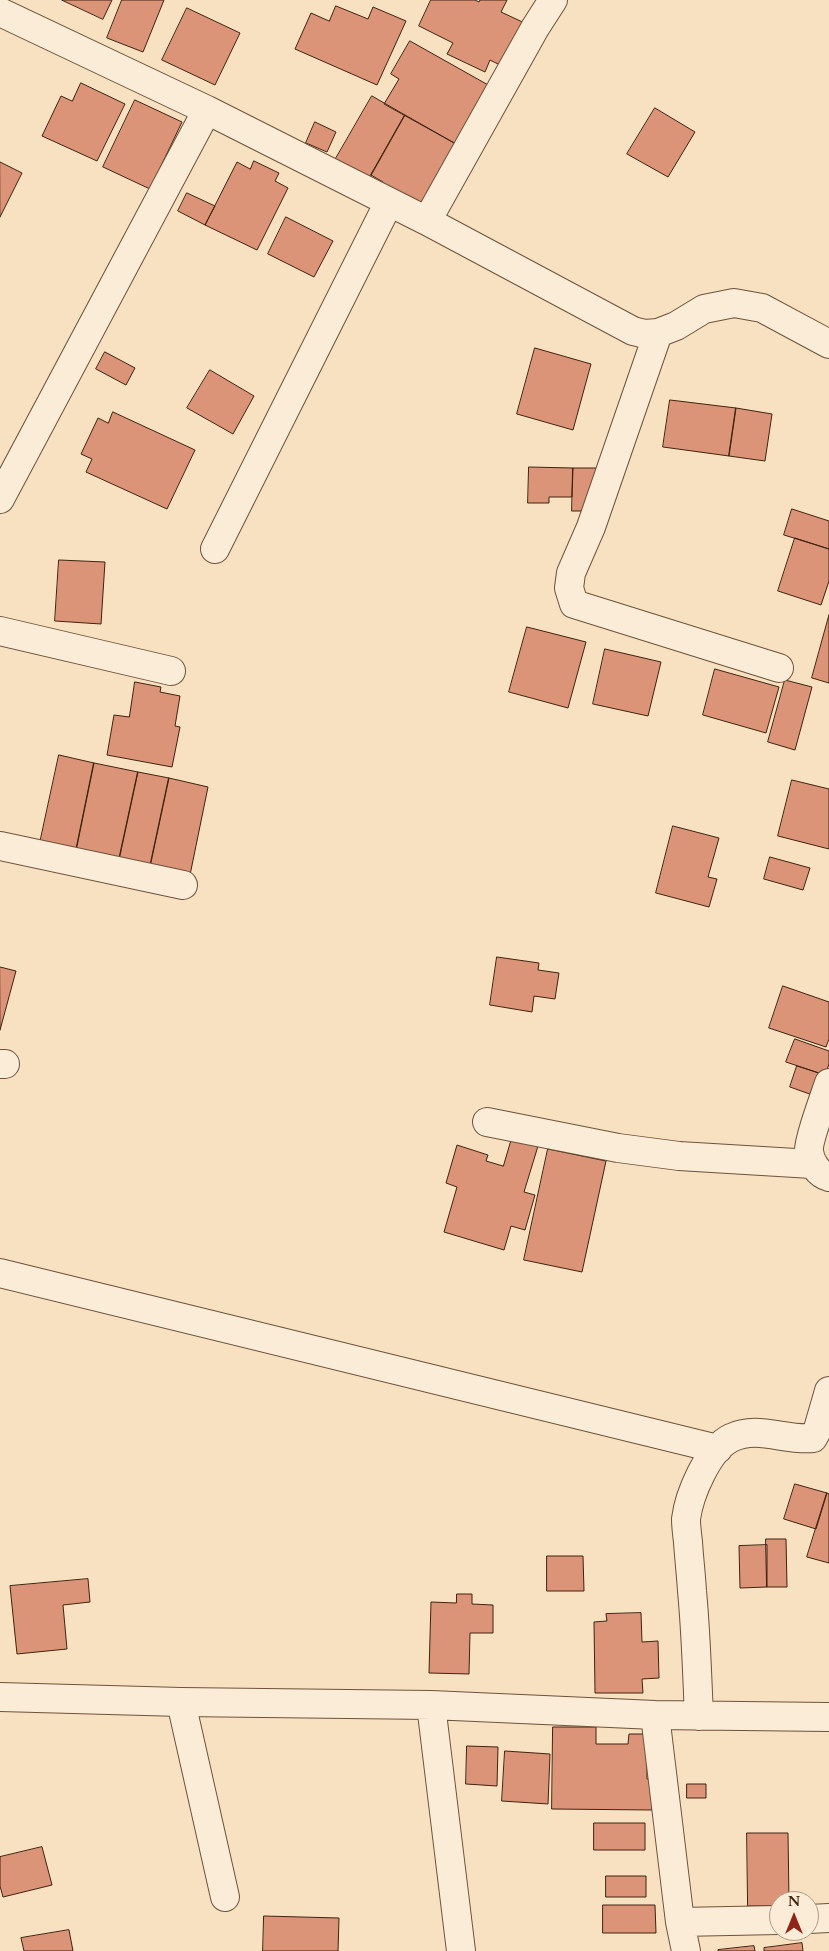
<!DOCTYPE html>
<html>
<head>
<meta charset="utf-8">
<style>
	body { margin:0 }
	#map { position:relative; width:829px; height:1951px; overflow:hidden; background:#f8e1c1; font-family:Cardo,serif }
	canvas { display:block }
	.north { position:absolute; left:769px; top:1891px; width:50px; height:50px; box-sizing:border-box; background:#faecd7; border:1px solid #b09b87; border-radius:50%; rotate:0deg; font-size:14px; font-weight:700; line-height:20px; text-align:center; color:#40220e }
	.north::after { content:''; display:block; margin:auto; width:18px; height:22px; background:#8f2418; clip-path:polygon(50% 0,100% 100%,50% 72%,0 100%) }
</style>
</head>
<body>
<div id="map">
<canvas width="829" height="1951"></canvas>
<div class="north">N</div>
</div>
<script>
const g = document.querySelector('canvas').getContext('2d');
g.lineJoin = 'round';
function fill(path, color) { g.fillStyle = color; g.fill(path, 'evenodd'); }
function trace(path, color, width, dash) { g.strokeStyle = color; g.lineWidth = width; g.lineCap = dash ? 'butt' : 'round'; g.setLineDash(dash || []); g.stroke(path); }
const building = new Path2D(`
	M62,0H112L103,19Z
	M122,0H164L143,52L107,38Z
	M431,0H475L479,2L480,0H507L501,12L531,26L510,70L490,60L485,72L447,54L453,43L419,26Z
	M336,6L368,19L373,7L406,21L377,85L295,49L311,13L329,21Z
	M187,8L240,33L215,85L162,60Z
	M410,41L490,86L456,144L384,104L399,79L391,74Z
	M81,83L125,104L97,161L42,136L61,96L72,101Z
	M372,96L405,115L365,186L331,167Z
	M135,100L182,122L150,189L103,167Z
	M655,108L695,132L668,177L627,154Z
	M405,115L456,144L422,204L378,190L383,182L371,175Z
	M315,122L336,132L327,152L306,143Z
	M254,161L279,173L275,181L288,188L257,250L205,225L237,162L250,169Z
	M0,162L22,173L0,217Z
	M187,193L215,206L205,225L178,211Z
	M286,217L333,241L314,277L268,254Z
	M535,348L591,364L573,430L517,414Z
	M105,352L135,368L126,385L96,369Z
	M210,370L254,396L233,434L187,408Z
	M670,400L736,408L729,456L663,447Z
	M736,408L772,414L765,461L729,456Z
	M113,412L195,450L167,509L86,472L92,459L81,454L98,418L108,423Z
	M529,467L573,468L572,497H549V503H528Z
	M573,468H596L595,511H572Z
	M792,509L829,521V549L784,535Z
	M795,538L829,549V581L821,605L778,591Z
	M59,560L105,562L101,624L55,621Z
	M829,615V683L812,678Z
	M527,627L586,642L568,708L509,692Z
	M605,649L661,662L648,716L593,704Z
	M715,669L779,687L766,733L703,715Z
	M785,680L812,687L795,750L768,742Z
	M135,682L161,687L160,692L180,696L175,726L180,727L172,767L107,755L114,715L129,717Z
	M59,755L94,763L76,851L40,843Z
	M94,763L138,772L119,860L76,851Z
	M138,772L169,778L150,867L119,860Z
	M169,778L208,787L190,875L150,867Z
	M792,780L829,789V849L778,836Z
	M673,826L719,838L708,877L717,879L709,907L656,893Z
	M770,857L810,868L803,890L764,879Z
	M497,957L539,963L538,970L559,973L555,999L534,996L532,1012L490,1005Z
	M0,967L16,971L0,1030Z
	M783,986L829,1002V1039L826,1047L769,1028Z
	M795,1039L829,1051V1064L825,1075L786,1062Z
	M797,1066L825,1075L818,1097L790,1087Z
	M512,1138L538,1146L524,1192L535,1195L525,1230L511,1226L504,1250L444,1232L457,1187L446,1183L457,1145L488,1155L486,1161L503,1166Z
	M548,1149L606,1161L582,1272L524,1260Z
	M795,1484L827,1493L816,1529L784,1519Z
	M827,1493L829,1494V1563L807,1557Z
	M766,1539H786L787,1587H767Z
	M767,1545V1587L740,1588L739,1546Z
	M547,1556H583L584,1591H547Z
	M88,1579L90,1602L63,1605L67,1649L17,1654L10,1586Z
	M457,1594H472V1604L493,1605V1633H470L469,1674L429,1673L431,1602L456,1603Z
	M641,1613L642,1642L658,1641L659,1678L642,1679L643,1693H595L594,1622L607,1621L606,1614Z
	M553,1727H596V1744H628L629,1734H647V1779H652V1810L552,1809Z
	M467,1746L498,1747L497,1786L466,1784Z
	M505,1751L550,1754L548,1804L502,1801Z
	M687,1784H706V1798H687Z
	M594,1823H645V1850H594Z
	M747,1833H788L789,1901H779V1906H748Z
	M42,1847L52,1885L3,1897L0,1886V1857Z
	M606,1876H646V1897H606Z
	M603,1905H655L656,1933H603Z
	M264,1916L339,1918L338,1951H263Z
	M69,1930L73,1951H24L21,1938Z
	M802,1943L803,1951H764V1948Z
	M754,1946L755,1951H718V1950Z`);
fill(building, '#db9478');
trace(building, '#40220e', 1);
const street = new Path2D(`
	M0,12L207,110L427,221L633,331L645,334L658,333L676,326L704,309L734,303L762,308L829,344
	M427,221L535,28L553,0
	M658,333L591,527L571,573L569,588L574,604L779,668
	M0,499L207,110
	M215,549L389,202
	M0,631L171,671
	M0,846L183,885
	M0,1064H5
	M829,1083C825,1095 808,1141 809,1151C810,1162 818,1174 829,1177
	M487,1122L618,1148L679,1156L812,1164
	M0,1273L718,1449
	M0,1697L181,1702L431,1705L655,1715L829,1717
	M181,1702L225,1897
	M431,1705L461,1951
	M655,1715L680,1922L686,1951
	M699,1716C697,1674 696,1632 692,1591C691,1574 689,1558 688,1542C687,1534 686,1526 686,1519C689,1495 708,1449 731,1438C758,1425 785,1441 813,1438L818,1429L829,1391
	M809,1919L829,1918
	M680,1922L779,1920`);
trace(street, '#6e523b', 30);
trace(street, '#faecd7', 28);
</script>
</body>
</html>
